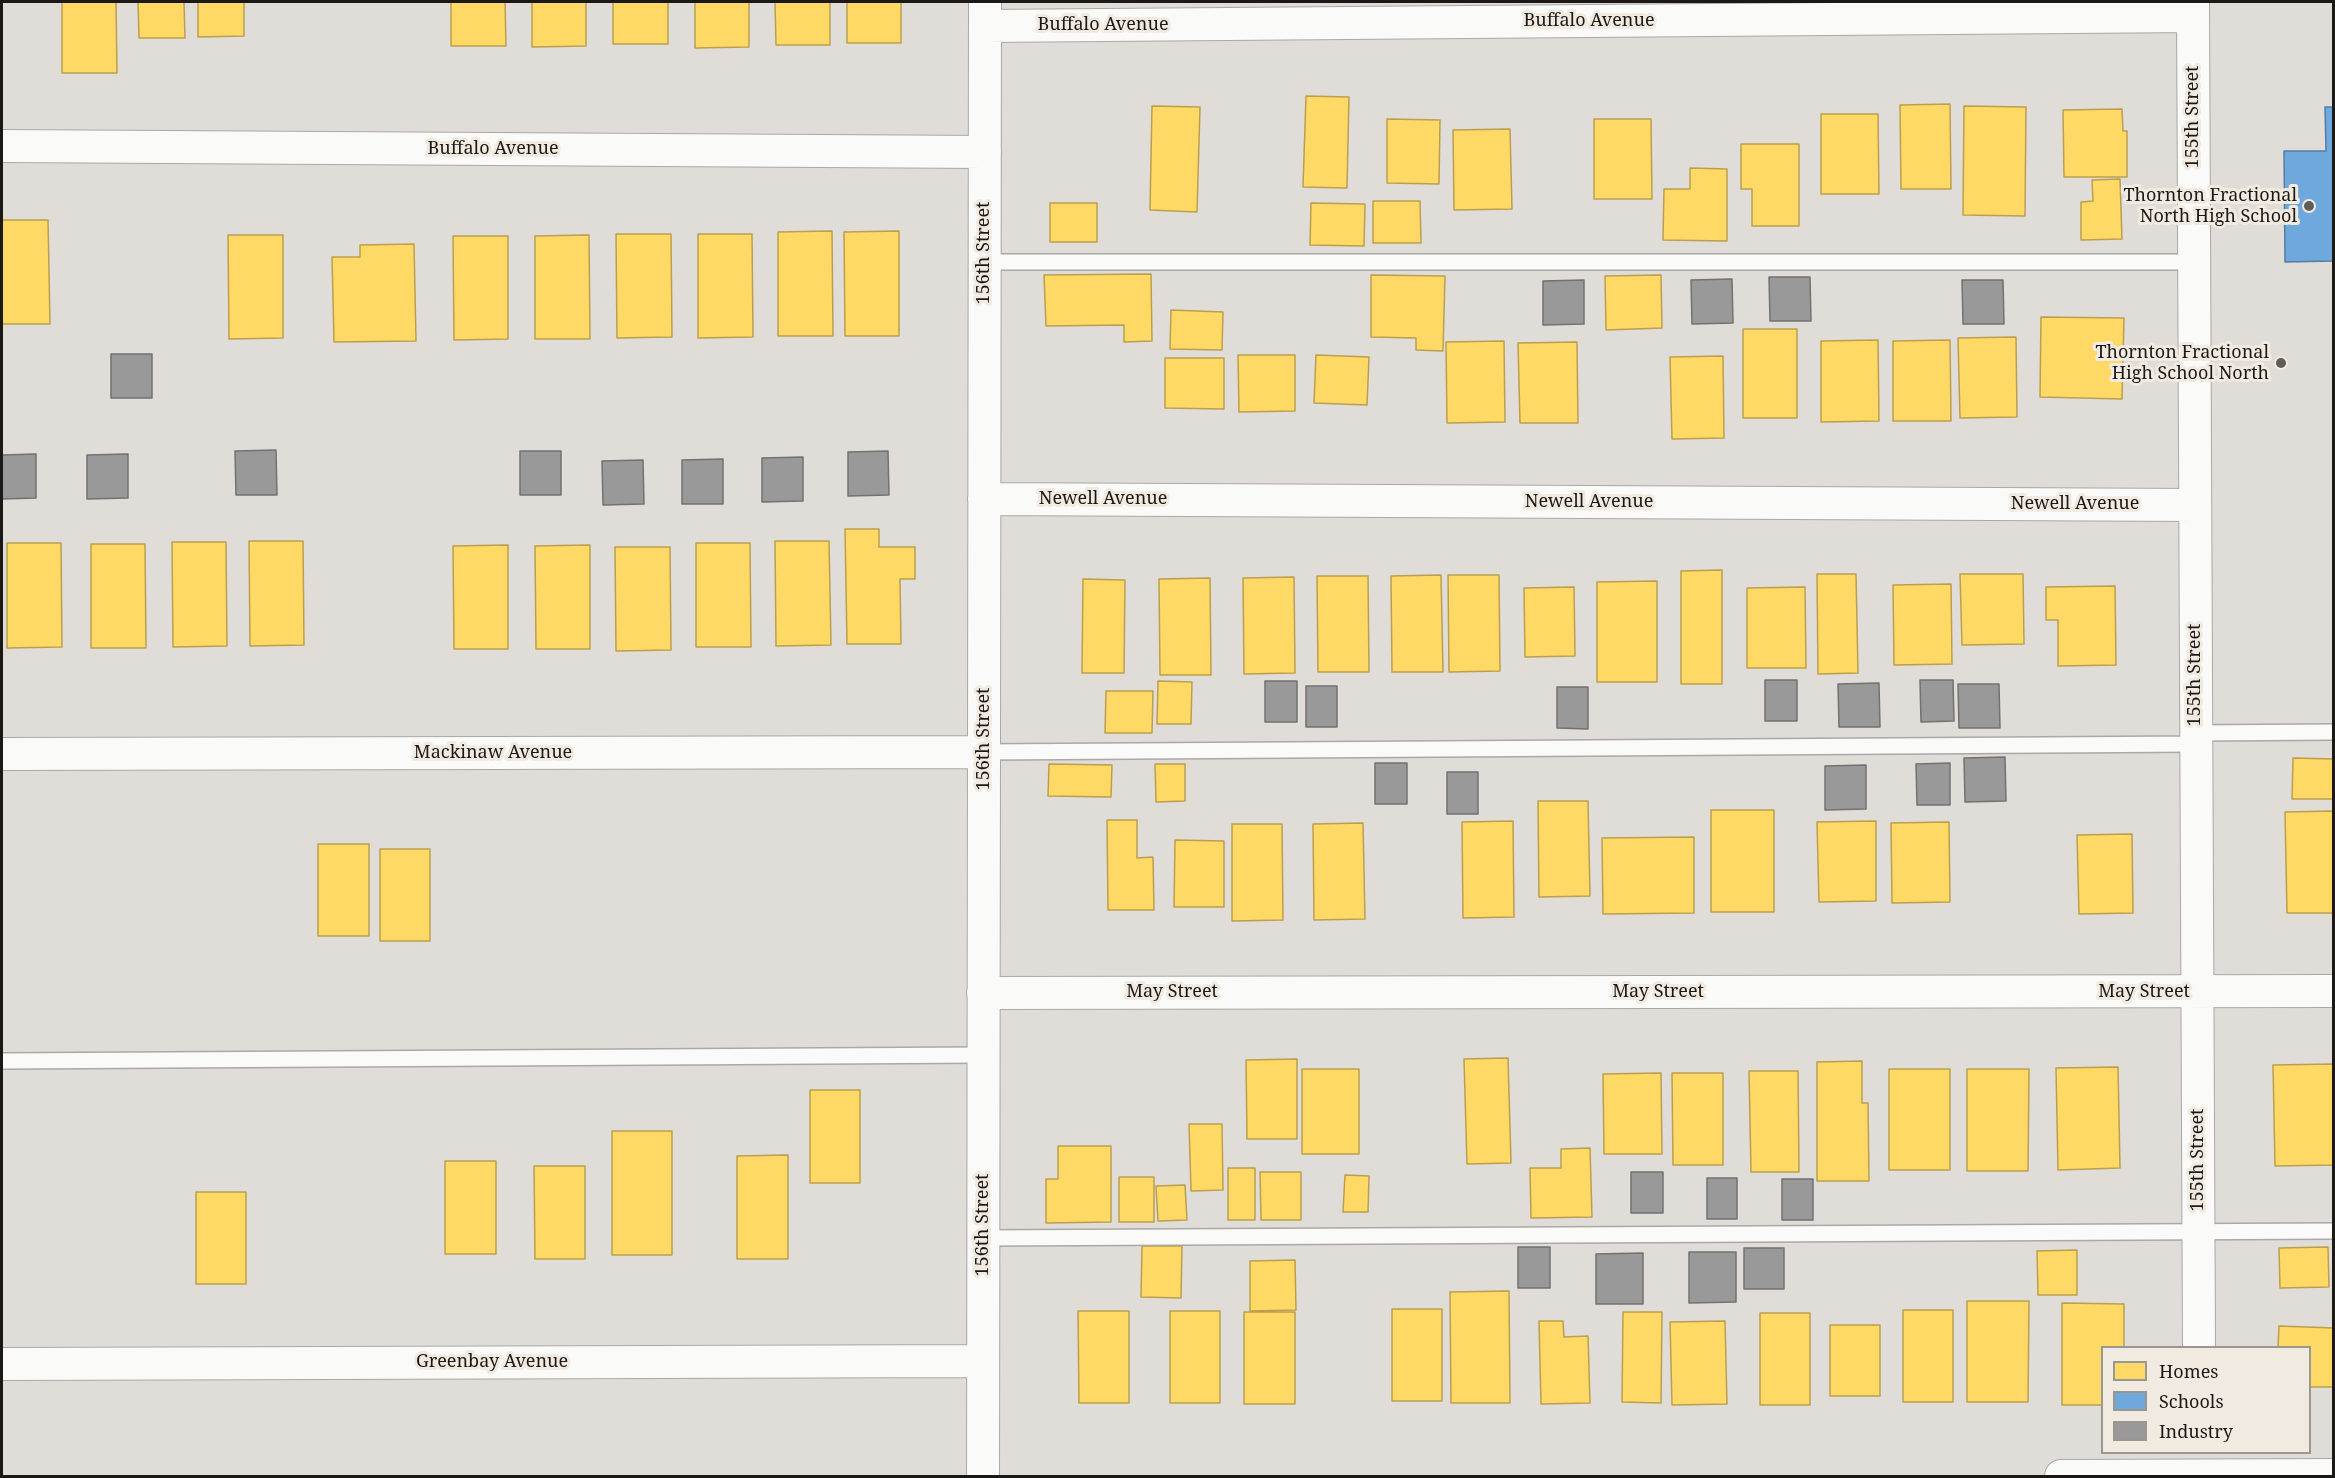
<!DOCTYPE html>
<html>
<head>
<meta charset="utf-8">
<style>
	body { margin:0 }
	#map { position:relative; width:2335px; height:1478px; overflow:hidden; background:#e0dcd8; font-family:"Noto Serif",serif }
	canvas { display:block }
	.frame { position:absolute; inset:0; border:3px solid #1b1815; pointer-events:none }
	.legend { position:absolute; left:2101px; top:1346px; width:210px; height:108px; box-sizing:border-box; background:#f1eae1; border:2px solid #9b968f; margin:0; padding:8px 10px; list-style:none; font-size:18px; color:#1b1815 }
	.legend li { display:flex; align-items:center; gap:12px; height:30px }
	.legend b { width:30px; border:2px solid #9b968f }
</style>
</head>
<body>
<div id="map">
<canvas width="2335" height="1478"></canvas>
<div class="frame"></div>
<ul class="legend">
<li><b style="height:16px;background:#ffd966"></b>Homes</li>
<li><b style="height:16px;background:#6fa8dc"></b>Schools</li>
<li><b style="height:16px;background:#999"></b>Industry</li>
</ul>
</div>
<script>
const g = document.querySelector('canvas').getContext('2d');
g.lineJoin = 'round';
function fill(path, color) { g.fillStyle = color; g.fill(path, 'evenodd'); }
function trace(path, color, width, dash) { g.strokeStyle = color; g.lineWidth = width; g.lineCap = dash ? 'butt' : 'round'; g.setLineDash(dash || []); g.stroke(path); }
function write(font, color, halo, rows, align = 'center') {
  g.font = font + ' "Noto Serif",serif'; g.lineWidth = 6; g.setLineDash([]); g.textBaseline = 'middle'; g.strokeStyle = halo; g.fillStyle = color; for (const [text, x, y, turn = 0] of rows) {
    g.save(); g.translate(x, y); g.rotate((+turn || 0) * Math.PI / 180); g.textAlign = isNaN(turn) ? turn : align; if (halo) g.strokeText(text, 0, 0); g.fillText(text, 0, 0); g.restore();
  }
}
const homes = new Path2D(`
	M62,2H116L117,73H62Z
	M138,2H184L185,38H139Z
	M198,2H244V36L198,37Z
	M451,2H505L506,46H451Z
	M532,2H586V46L532,47Z
	M613,2H668V44H613Z
	M695,2H749V47L695,48Z
	M775,2H830V45H776Z
	M847,2H901V43H847Z
	M1306,96L1349,97L1347,188L1303,187Z
	M1950,104L1951,189H1901L1900,105Z
	M1152,106L1200,107L1197,212L1150,210Z
	M1964,106L2026,107L2025,216L1963,215Z
	M2122,109L2123,131H2127V177H2064L2063,110Z
	M1821,114H1878L1879,194H1821Z
	M1387,119L1440,120L1439,184L1387,183Z
	M1594,119H1651L1652,199H1594Z
	M1510,129L1512,209L1454,210L1453,130Z
	M1741,144H1799V226H1752V189H1741Z
	M1690,168L1727,169V241L1663,240L1664,189H1690Z
	M2120,179L2122,239L2081,240V202L2093,201L2092,180Z
	M1373,201H1420L1421,243H1373Z
	M1050,203H1097V242H1050Z
	M1311,203L1365,204L1364,246L1310,245Z
	M2,220H48L50,324H2Z
	M832,231L833,336H778V232Z
	M899,231V336H845L844,232Z
	M616,234H671L672,337L617,338Z
	M698,234H752L753,337L698,338Z
	M228,235H283V338L229,339Z
	M589,235L590,339H535V236Z
	M453,236H508V339L454,340Z
	M414,244L416,341L334,342L332,257H360V245Z
	M1151,274L1152,341L1124,342V325L1046,326L1044,275Z
	M1371,275L1445,276L1443,351L1416,350V338L1371,337Z
	M1661,275L1662,328L1606,330L1605,276Z
	M1171,310L1223,312L1222,350L1170,349Z
	M2041,317L2124,318L2122,399L2040,397Z
	M1743,329H1797V418H1743Z
	M2016,337L2017,417L1960,418L1958,338Z
	M1878,340L1879,421L1821,422V341Z
	M1950,340L1951,421H1893V341Z
	M1504,341L1505,422L1447,423L1446,342Z
	M1577,342L1578,423H1520L1518,343Z
	M1238,355H1295V411L1239,412Z
	M1316,355L1369,357L1367,405L1314,403Z
	M1723,356L1724,438L1672,439L1670,357Z
	M1165,358H1224V409L1165,408Z
	M845,529H879V547H915V579H900L901,644H847Z
	M249,541H303L304,645L250,646Z
	M775,541H829L831,645L776,646Z
	M172,542H226L227,646L173,647Z
	M7,543H61L62,647L7,648Z
	M696,543H750L751,647H696Z
	M91,544H145L146,648H91Z
	M508,545V649H454L453,546Z
	M590,545V649H536L535,546Z
	M615,547H670L671,650L616,651Z
	M1722,570V684H1681V571Z
	M1817,574H1856L1858,673L1818,674Z
	M1960,574H2023L2024,644L1962,645Z
	M1441,575L1443,672H1392L1391,576Z
	M1448,575H1499L1500,671L1449,672Z
	M1317,576H1368L1369,672H1318Z
	M1294,577L1295,673L1244,674L1243,578Z
	M1210,578L1211,675H1160L1159,579Z
	M1083,579L1125,580L1124,673H1082Z
	M1657,581V682H1597V582Z
	M1951,584L1952,664L1894,665L1893,585Z
	M2115,586L2116,665L2058,666V620H2046V587Z
	M1574,587L1575,656L1525,657L1524,588Z
	M1805,587L1806,668H1747V588Z
	M1158,681L1192,682L1191,724H1157Z
	M1106,691H1153L1152,733H1105Z
	M2293,758L2334,759V799H2292Z
	M1049,764L1112,765L1111,797L1048,796Z
	M1155,764H1185V801L1156,802Z
	M1538,801H1588L1590,896L1539,897Z
	M1711,810H1774V912H1711Z
	M2334,811V913H2287L2285,812Z
	M1107,820H1137V858L1153,857L1154,910H1108Z
	M1513,821L1514,917L1463,918L1462,822Z
	M1876,821V901L1819,902L1817,822Z
	M1949,822L1950,902L1892,903L1891,823Z
	M1363,823L1365,919L1314,920L1313,824Z
	M1232,824H1282L1283,920L1232,921Z
	M2132,834L2133,913L2079,914L2077,835Z
	M1694,837V913L1603,914L1602,838Z
	M1175,840L1224,841V907H1174Z
	M318,844H369V936H318Z
	M380,849H430V941H380Z
	M1508,1058L1511,1163L1467,1164L1464,1059Z
	M1297,1059V1139H1247L1246,1060Z
	M1862,1061V1103H1868L1869,1181H1817V1062Z
	M2334,1064V1165L2275,1166L2273,1065Z
	M2118,1067L2120,1168L2058,1170L2056,1068Z
	M1302,1069H1359V1154H1302Z
	M1889,1069H1950V1170H1889Z
	M1967,1069H2029L2028,1171H1967Z
	M1749,1071H1798L1799,1172H1751Z
	M1661,1073L1662,1154H1604L1603,1074Z
	M1672,1073H1723V1165H1673Z
	M810,1090H860V1183H810Z
	M1189,1124H1222L1223,1190L1191,1191Z
	M612,1131H672V1255H612Z
	M1058,1146H1111V1222L1046,1223V1179H1058Z
	M1590,1148L1592,1217L1531,1218L1530,1168H1561V1149Z
	M788,1155V1259H737V1156Z
	M445,1161H496V1254H445Z
	M534,1166H585V1259H535Z
	M1228,1168H1255V1220H1228Z
	M1260,1172H1301V1220H1261Z
	M1345,1175L1369,1176L1368,1212H1343Z
	M1119,1177H1154V1222H1119Z
	M1185,1185L1187,1220L1158,1221L1156,1186Z
	M196,1192H246V1284H196Z
	M1142,1246H1182L1181,1298L1141,1297Z
	M2328,1247L2329,1287L2280,1288L2279,1248Z
	M2077,1250V1295H2038L2037,1251Z
	M1295,1260L1296,1310L1250,1311V1261Z
	M1509,1291L1510,1403H1451L1450,1292Z
	M1967,1301H2029L2028,1402H1967Z
	M2062,1303L2124,1304V1348H2102V1405H2062Z
	M1392,1309H1442V1401H1392Z
	M1903,1310H1953V1402H1903Z
	M1078,1311H1129V1403H1079Z
	M1170,1311H1220V1403H1170Z
	M1244,1312H1295V1404H1244Z
	M1623,1312H1662L1661,1403L1622,1402Z
	M1760,1313H1810V1405H1760Z
	M1539,1321H1563L1564,1337L1588,1336L1590,1403L1541,1404Z
	M1725,1321L1727,1404L1672,1405L1670,1322Z
	M1830,1325H1880V1396H1830Z
	M2279,1326L2334,1328V1387H2310V1348H2278Z`);
fill(homes, '#ffd966');
trace(homes, '#bb9f4e', 1.5);
const schools = new Path2D(`
	M2325,107H2334V261L2285,262L2284,151H2326Z`);
fill(schools, '#6fa8dc');
trace(schools, '#567da0', 1.5);
const industry = new Path2D(`
	M1769,277H1810L1811,321H1770Z
	M1732,279L1733,323L1692,324L1691,280Z
	M1584,280V324L1543,325V281Z
	M1962,280H2003L2004,324H1963Z
	M111,354H152V398H111Z
	M276,450L277,495H236L235,451Z
	M520,451H561V495H520Z
	M888,451L889,495L848,496V452Z
	M36,454V498L2,499V455Z
	M128,454V498L87,499V455Z
	M803,457V501L762,502V458Z
	M723,459V504H682V460Z
	M643,460L644,504L603,505L602,461Z
	M1765,680H1797V721H1765Z
	M1920,680H1953L1954,721L1921,722Z
	M1265,681H1297V722H1265Z
	M1879,683L1880,727H1839L1838,684Z
	M1958,684H1999L2000,728H1959Z
	M1306,686H1337V727H1306Z
	M1557,687H1588V729L1557,728Z
	M2005,757L2006,801L1965,802L1964,758Z
	M1375,763H1407V804H1375Z
	M1950,763V805H1917L1916,764Z
	M1866,765V809L1825,810V766Z
	M1447,772H1478V814H1447Z
	M1631,1172H1663V1213H1631Z
	M1707,1178H1737V1219H1707Z
	M1782,1179H1813V1220H1782Z
	M1518,1247H1550V1288H1518Z
	M1744,1248H1784V1289H1744Z
	M1689,1252H1736V1302L1689,1303Z
	M1643,1253V1304H1596V1254Z`);
fill(industry, '#999');
trace(industry, '#737271', 1.5);
const lane = new Path2D(`
	M984,262H2193
	M2195,733L2334,732
	M984,752L2195,744
	M2,1061L983,1055
	M983,1238L2334,1231`);
const street = new Path2D(`
	M2193,2L2199,1348
	M985,26L2193,16
	M2,146L985,152
	M984,499L2195,505
	M2,754L984,752
	M983,993L2334,991
	M2,1364L983,1361
	M983,1476L985,2
	M2061,1476L2334,1475`);
trace(lane, '#aba8a5', 18);
trace(street, '#aba8a5', 34);
trace(lane, '#fafaf9', 15);
trace(street, '#fafaf9', 32);
for (const [x, y, r, color] of [
	[2309,206,6,"#605d59"],
	[2281,363,6,"#605d59"]
]) { const dot = new Path2D(); dot.arc(x, y, r, 0, 2 * Math.PI); g.fillStyle = color; g.fill(dot); trace(dot, '#f1eae1', 2); }
write('18px', '#1b1815', '#f1eae1', [
	["Buffalo Avenue",1589,21],
	["Buffalo Avenue",1103,25],
	["155th Street",2193,117,-90],
	["Buffalo Avenue",493,149],
	["156th Street",984,253,-90],
	["Newell Avenue",1103,499],
	["Newell Avenue",1589,502],
	["Newell Avenue",2075,504],
	["155th Street",2195,675,-90],
	["156th Street",984,739,-90],
	["Mackinaw Avenue",493,753],
	["May Street",1172,992],
	["May Street",1658,992],
	["May Street",2144,992],
	["155th Street",2198,1160,-90],
	["156th Street",983,1225,-90],
	["Greenbay Avenue",492,1362]
]);
write('18px', '#1b1815', '#f1eae1', [
	["Thornton Fractional",2297,196],
	["North High School",2297,217],
	["Thornton Fractional",2269,353],
	["High School North",2269,374]
], 'right');
</script>
</body>
</html>
